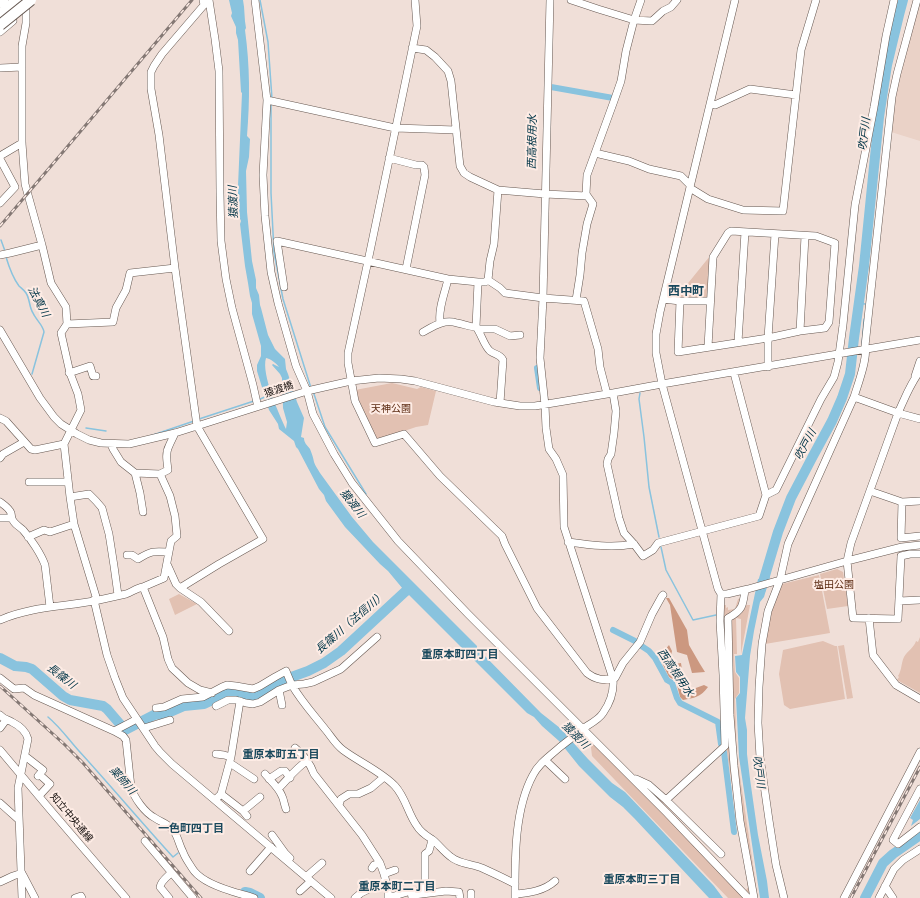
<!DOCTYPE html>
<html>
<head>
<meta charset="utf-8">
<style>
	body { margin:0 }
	canvas { display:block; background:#f0dfd8 }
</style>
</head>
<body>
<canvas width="920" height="898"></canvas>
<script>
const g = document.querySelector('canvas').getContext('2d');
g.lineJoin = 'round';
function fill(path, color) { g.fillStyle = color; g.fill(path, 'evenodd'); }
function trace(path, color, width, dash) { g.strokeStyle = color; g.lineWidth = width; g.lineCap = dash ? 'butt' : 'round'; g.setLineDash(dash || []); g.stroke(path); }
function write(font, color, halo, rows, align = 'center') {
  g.font = font + ' Poppins,"Noto Sans JP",sans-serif'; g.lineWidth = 4; g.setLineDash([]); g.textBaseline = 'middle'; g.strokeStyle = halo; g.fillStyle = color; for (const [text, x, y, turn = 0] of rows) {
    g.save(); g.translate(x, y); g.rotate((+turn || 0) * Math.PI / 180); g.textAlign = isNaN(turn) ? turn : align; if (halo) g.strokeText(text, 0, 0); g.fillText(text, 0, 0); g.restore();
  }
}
fill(new Path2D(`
	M920,0V141L891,132L899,73Z`), '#ead2c7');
fill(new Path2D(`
	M710,256L708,297L706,299L676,298Z
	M392,383L417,389L421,387L436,391L428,425L416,427L375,441L355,390Z
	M837,569L843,572L848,606L827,609L820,574Z
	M819,575L830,633L765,644L771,612L782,584Z
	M179,594L197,604L175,615L169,599Z
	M746,597L744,605H750L741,654V619L736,618L737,654H734L735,672L739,678V693L735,699L737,756L758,898H728L592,756L590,739L650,789L746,890L748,887L727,753L724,605H726V608L728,607V610L735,609L738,599Z
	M920,637V693L897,680L899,677L898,676C902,670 901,663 904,657C907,651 914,648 916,641L918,642Z
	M823,641L835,646H837L845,699L790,709L784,705L779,674L783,650Z
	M844,645L853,698L847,699L838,646Z`), '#e2c1b2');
fill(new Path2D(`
	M666,598H669L687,630L689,645L700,664L705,672L692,673L687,655L677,652L670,605Z
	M669,645L672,651L669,665L681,663L685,690L693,689L704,685L708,687C701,697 694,698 683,700L680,697L676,681L669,677L659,657Z`), '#cc9880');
fill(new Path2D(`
	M229,0H243C245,9 244,19 246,28L245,30C250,66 250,100 247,136L250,139L249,157L246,171L247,212L252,261L256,280V288L259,295L260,305L261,308L268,335L275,349L285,359L286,369L288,374L297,402L304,418L301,437L304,438C304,443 307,445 310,449C312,454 313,457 314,462C315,466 318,469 320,473L352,517L373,542L477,646V648L541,713L560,728L588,759L612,783L625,792L648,816L714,886L723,898H709L634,818L623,807L610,797L579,766L559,741L542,726L534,717L527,713L409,595L399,600L395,596L403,589L388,571L380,564L345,527L326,501L324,495L319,489L298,449L296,447L294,441L279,429L278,424L269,410L257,371V365L261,356V346L252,314V303L250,296L248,283L245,266L240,224L241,221L238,214V189L237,187L238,186L242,93L241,92L238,40L236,33V27L231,16L232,13ZM266,358C271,359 276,363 279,367L273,364L272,365L280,374L282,378L283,408L287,422L286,429C279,414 261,374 266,358Z
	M770,577L764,597L760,602L754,631L750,656L745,718L747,730V754L750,779L758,835L767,881L769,898H760L739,757L736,698L740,693V677L736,672L735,656L742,655L758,579Z
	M920,800V819L911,826L913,820L910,818Z`), '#89c3de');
trace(new Path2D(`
	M260,0L268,42L272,99
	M271,103V193L274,252L283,299L311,388
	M1,240L5,251
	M6,257C9,267 13,278 19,286C21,288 24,290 26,293C30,299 29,307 33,313C36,320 43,325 44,332L32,374
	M858,303L865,304
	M862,345L864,319
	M313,391L325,427L366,494
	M640,393L639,399L644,437L649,487L659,537
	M258,400L267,396
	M199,419L254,401
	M86,428L106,431
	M150,436L194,421
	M661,547L666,570L693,620L716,615
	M48,717C60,727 69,740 79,751C111,786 141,822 173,857L178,853`), '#89c3de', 1.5);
trace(new Path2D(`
	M551,87L613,98
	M537,368L540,388
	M613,630L637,642
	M640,645L649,651L655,658L667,680L672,683L677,698L680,703L718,722L721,744
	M724,752L734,832`), '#89c3de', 6);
trace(new Path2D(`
	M761,589L778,532L791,498L813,456L832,421L842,398L850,374L854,338L864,266L879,117L887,65L899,15L903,0
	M0,658L15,666L26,667L32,669L63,696L70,700L103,706L107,709L125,730L154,715L168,713L184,706L204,704L227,693H234L248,697L255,696L286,679L308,671L324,663L341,651L408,589
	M245,892L250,893L260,898
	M865,898L883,863L893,854L906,845L920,835`), '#89c3de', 10);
const minor = new Path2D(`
	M209,0L215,39L219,71L220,193L221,241L226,279L232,308L253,385L257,403
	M255,0L267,100L263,175L265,216L271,272L278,303L296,366L307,391L313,414L334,454L352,483L398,541L468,614L667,813L748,898
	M415,0L417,26L368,261L348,353V363L355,401L375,443L404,434L440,476L502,536L505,544L537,608L587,673C596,680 604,681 615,678L623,663L640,642L652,614L662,596L663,595
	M571,0L598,9L634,20L652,21L663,11L671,7L677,0
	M735,0L660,312L656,334V353L662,384L718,589L721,594H727L748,589L847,561L851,543L898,413C905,398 910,384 920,371
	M23,2L26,10V23L22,46V143L25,184L42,245L51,283L66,307L67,324L61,333L70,373L78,394L81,410L64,444L70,497L74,524L97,600
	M0,4L5,0
	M0,32L13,21
	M412,48L426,50L435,57L448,71L451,81L460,166L464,173L470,177L498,190L545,194L587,196
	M0,68L22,67
	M267,100L395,128L456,130
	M710,104L715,105L750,89L796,95
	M595,153L629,161L649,169L681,176L690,185
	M0,156L22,143
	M389,158L416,165H422L424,167L425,175L406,269
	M0,159L15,187L0,203
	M690,188L708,199L743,210L783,211L801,50L816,0
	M0,255L10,253L42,245
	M488,280L500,288L505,293L543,298L584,301L598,349L600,367L607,394
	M488,280L490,261L494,244L498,190
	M284,287L277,241L448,279L478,282H485L488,280
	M663,299L680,301
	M576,300L580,275L582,253L587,224L593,204L586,194L587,175L614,101L621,81L626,51L634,20L641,0
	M440,323C438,308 445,293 448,279
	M67,324L113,322L116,308L126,290L130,273L175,268
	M476,327C481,333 484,346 490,351C495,355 500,354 503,360L500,403
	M478,329H495L510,336L520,335
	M0,330L40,398L54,417L61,424L77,434L89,440L101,443L129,444L175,433L307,391L351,381L379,378L401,379L415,381L494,402L520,406H535L613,393L662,384L920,340
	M800,331L805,236
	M423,332C434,326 444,319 457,323C464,324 470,327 476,327L478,282
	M738,342L745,232
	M708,347L713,257L728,233L731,231L816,236L835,243L829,322L825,328L800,331L768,338L678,352L680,301H710
	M768,367V338L775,234
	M69,373L90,366L93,376H96
	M734,373L766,495
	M915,376L920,361
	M613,393L616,411L614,433L611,454L608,459L607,464L619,518L624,533L634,544L643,556L653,550L658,543L759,516L766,495L776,490L821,399L834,377L838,362L843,325L855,205L874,107L886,36L894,0
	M854,397L898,413L920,419
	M0,418L6,421L31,449L35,450L64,444
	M111,444L113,449L121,462L135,473L160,474L168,470C167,462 165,453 169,446C171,441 173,438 175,433
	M0,458L3,454L24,442
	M135,473L140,493L143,512
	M29,482H68
	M870,491L902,502L920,501
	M70,497L89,494L96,501L102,508L109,534L114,566L118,595
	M0,502C4,505 9,508 11,513C12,517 11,519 14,522C16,525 20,527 23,530C31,539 41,554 45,565L50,607
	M902,502L901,538L920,536
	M0,518H11
	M28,537L44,530L50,532L74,524
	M568,542C590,545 613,548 634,544
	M920,545L902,547L847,561L853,618L898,619L901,556L910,554H920
	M127,555H132L138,559C151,551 153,551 168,552
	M167,564L176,584L180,588L201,602L229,631
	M143,587L163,637L168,659L172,668L188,683L200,690L212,693
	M180,588L219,564L263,539L197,426L175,268L159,135L151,89V72L154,66L162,54L204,5L203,0
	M745,590C743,605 743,610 728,618L730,715L734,766L740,821L754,898
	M94,600L107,655L115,678L123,698L155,746L160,752L172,764L331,898
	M899,601L920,600
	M869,618L873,655L896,685L920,699
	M0,620C32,606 65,607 99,600C108,598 117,596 126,594C132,592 136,588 143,587L164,578L171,541L177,536L175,516L170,496L160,474
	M0,678L14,689L24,688L34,695L114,731L123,736L126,740L131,787C134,798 145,813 155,818C161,822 169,824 173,830C178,836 179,845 183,852C185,858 189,863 192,868C199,880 218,887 231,891C239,894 247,895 254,898
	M279,690L282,705
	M216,706L228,700H236L246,703L253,704L260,702L279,690L292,685L304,684L313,682L341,669L377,637
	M156,708L164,707L182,699L203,697L222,687L227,685L236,686L253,689L260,686L275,677L286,671C288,676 290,681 292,685C301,701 314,715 325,729C331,736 335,744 343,750C359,762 382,772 395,786C406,798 408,814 417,826C421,833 427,836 433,840C439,845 444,852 451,857C459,864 472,864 482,868C493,873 504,878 515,884
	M0,715C5,720 7,719 12,722C20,726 26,731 28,739L18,788L22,898
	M0,728L6,720
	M144,728L170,720
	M114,731L137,719
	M295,748C304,755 310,763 314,774L362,835L380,863L384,874L388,889V896
	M0,750L53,813L126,898
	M216,754L224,755L231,757
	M25,756L43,770L38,776
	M545,760L565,779
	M230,763L254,779
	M265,774C271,781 279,788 282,796C284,800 284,804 286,809
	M269,779L281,771H285L290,778
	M636,779L649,785L666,800L725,746L723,675L720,621L721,594
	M278,789C288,779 296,768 308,760
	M920,789L893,840L898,844L920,827
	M221,794L231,757L240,701
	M39,796L50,784L40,775
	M218,797L221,794L243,811L247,816
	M666,800L721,854
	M0,803L19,820
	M339,805L341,799L349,794H358L371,788L384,777
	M243,811L260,797
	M272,835L285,853L290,858
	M145,841L193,898
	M372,868L374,865L380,863
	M250,871L271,847
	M384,874L395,870
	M23,875L35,898
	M306,877L322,863
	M0,882L13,876L22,873
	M885,886L893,898
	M300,891L311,881
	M471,893V898
	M416,894L423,886L425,881V854L429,851L432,840
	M515,894C529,893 544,891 555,881
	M414,895L446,891L459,892L460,898
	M75,898L81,896L82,898
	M169,898L160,887C161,881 167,877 171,873
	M355,898L361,893L385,881
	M388,898V896H394L411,891L412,898
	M515,898C515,860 514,810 533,775C539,763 550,756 560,747C569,740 578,733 587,726C592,723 600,718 603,713C610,703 614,690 613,679L564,527L563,475L556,459L549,449L546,428L545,405L540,358L543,298L550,0
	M784,898L776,865L769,820L760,757L758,723L759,687L762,644L768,611L780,580L788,544L854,397C858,384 868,358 865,346L892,97L897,74L917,0
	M844,898L920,752
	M879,898L894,869L903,860L920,849`);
const highway = new Path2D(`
	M0,14L17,0`);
trace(minor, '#665851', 8);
trace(highway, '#665851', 12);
trace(minor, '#fff', 7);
trace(highway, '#fff', 10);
const rail = new Path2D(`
	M0,226L192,0
	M0,686L64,744L83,763L201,898
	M851,898L920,767`);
trace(rail, '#847874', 3);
trace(rail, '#feece5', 1.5, [4.5]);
const highwayBridge = new Path2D(`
	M0,25L31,0`);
trace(highwayBridge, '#665851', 12, []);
trace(highwayBridge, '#fff', 10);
write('10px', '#150f0d', '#feece5', [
	["猿渡橋",279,390,-18],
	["知立中央通線",71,818,50]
]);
write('10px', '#5a2910', '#feece5', [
	["天神公園",391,409],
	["塩田公園",834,585]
]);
write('italic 11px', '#003547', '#feece5', [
	["吹戸川",865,134,-83],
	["西高根用水",533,142,-89],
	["猿渡川",234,202,-92],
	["法真川",38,302,62],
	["吹戸川",806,445,-62],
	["猿渡川",352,504,52],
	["長篠川（法信川）",351,623,-41],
	["西高根用水",675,673,56],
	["長篠川",61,677,38],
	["猿渡川",575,736,45],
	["吹戸川",758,772,82],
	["薬師川",122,781,48]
]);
write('bold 11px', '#19485c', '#feece5', [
	["重原本町四丁目",460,655],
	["重原本町五丁目",281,755],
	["一色町四丁目",191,829],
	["重原本町三丁目",642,880],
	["重原本町二丁目",397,887]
]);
write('bold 12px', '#19485c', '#feece5', [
	["西中町",686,292]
]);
</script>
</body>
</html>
